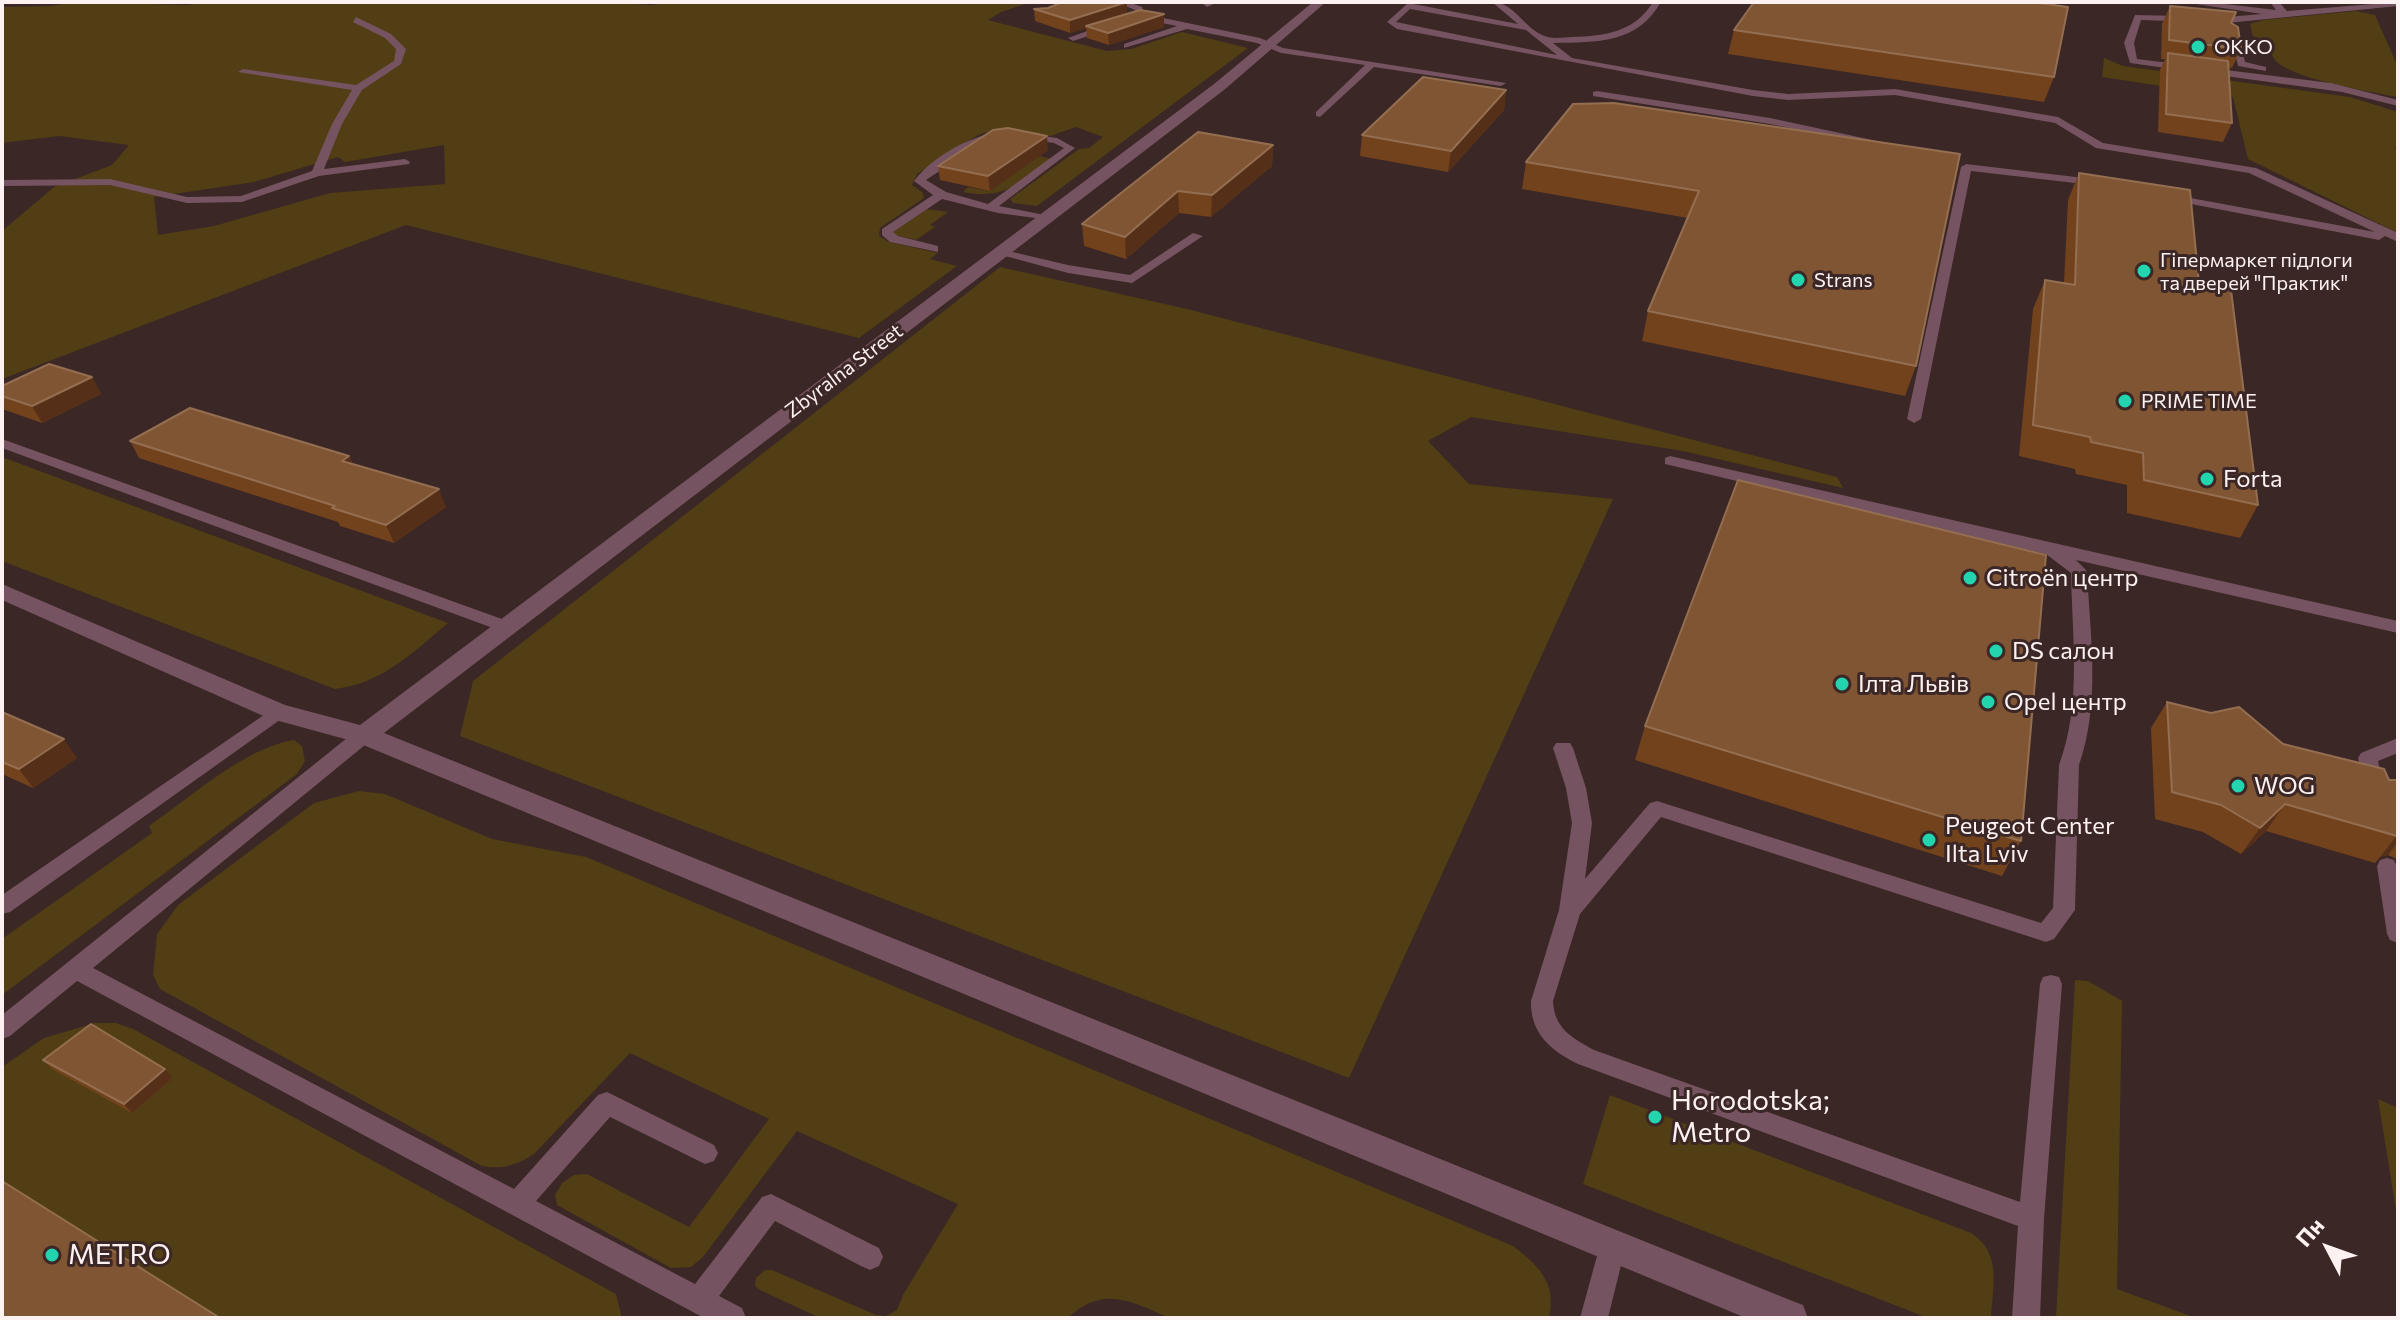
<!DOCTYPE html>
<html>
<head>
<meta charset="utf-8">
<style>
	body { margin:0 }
	#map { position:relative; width:2400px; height:1320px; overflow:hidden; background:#3b2725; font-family:Commissioner,sans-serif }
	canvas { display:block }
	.frame { position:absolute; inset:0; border:4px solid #fdf2f1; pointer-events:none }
	.north { position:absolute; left:2288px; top:1208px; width:80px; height:80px; -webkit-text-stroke:6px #3b2725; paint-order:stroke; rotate:311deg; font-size:22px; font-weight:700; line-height:32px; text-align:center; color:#fdf2f1 }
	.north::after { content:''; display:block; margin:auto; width:28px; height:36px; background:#fdf2f1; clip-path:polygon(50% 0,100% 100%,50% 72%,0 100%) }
</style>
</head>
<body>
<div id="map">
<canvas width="2400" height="1320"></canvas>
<div class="frame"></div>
<div class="north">Пн</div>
</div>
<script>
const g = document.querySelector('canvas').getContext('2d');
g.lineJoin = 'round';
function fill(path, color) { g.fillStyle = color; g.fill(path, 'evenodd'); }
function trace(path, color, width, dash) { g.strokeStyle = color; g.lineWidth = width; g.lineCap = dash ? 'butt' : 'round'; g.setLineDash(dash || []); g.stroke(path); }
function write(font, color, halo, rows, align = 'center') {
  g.font = font + ' Commissioner,sans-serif'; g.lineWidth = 6; g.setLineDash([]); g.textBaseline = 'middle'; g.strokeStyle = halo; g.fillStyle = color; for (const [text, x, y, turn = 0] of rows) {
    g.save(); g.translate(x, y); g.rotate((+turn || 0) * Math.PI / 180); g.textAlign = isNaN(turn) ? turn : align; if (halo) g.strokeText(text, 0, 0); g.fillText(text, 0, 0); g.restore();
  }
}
fill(new Path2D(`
	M75,2L187,5L210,2H604L650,5L676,2H1031L1001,12L988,20L1107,51L1131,49L1182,32L1248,48L1037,206L1013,203L1010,199L1079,149L1089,148L1103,137L1076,127L1050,136L993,130L978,135L917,174L912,185L922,192L924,198L880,228L879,236L889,242L938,253L930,259L957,266L859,338L406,225L2,379V231L54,187L112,165L129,145L59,136L2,143V7L51,6ZM444,145L445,184L330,193L214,226L158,235L154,197L254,182L338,157L345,162Z
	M2356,11L2375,15L2398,67V97C2371,92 2293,79 2276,61C2272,57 2270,48 2268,43L2253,36L2250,24L2263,20Z
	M2104,58L2123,66L2350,97L2398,112V145L2395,146L2398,156V233L2248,159L2233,97L2102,77Z
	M1040,156L1051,159C1017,183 1007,200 963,192L968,187L990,191Z
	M927,209L948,212L930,225L935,227L916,240L895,235L893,231Z
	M1000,267L1187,309L1837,477L1843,488L1683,451L1471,417L1428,441L1469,484L1613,499L1349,1078L460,736L473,681Z
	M2,457L448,623C412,653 383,683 335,689L2,561Z
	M294,740L302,746L305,761L297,774L2,995V939L152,833L149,826C191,797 244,748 294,740Z
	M359,791L385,794L492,839L586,857L1513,1246C1539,1266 1557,1283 1549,1318H1169C1131,1301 1103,1285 1068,1318H820L760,1290L755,1286L756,1278L765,1270H772L876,1315L886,1316L897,1310L903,1295L958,1204L797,1131L703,1257L691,1267L671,1268L557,1205L555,1195L562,1183L574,1175L587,1174L689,1227L769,1119L630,1053L534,1154C517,1165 502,1170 482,1166L160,989L153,975L157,934L178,905L314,803Z
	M2075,980L2088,981L2122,1001L2117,1289L2196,1318H2056Z
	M95,1023H116L133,1029L616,1294L622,1318H208L2,1183V1067L44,1038Z
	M1610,1095L1971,1233C2002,1253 1993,1285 1991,1318H1928L1583,1184Z
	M2378,1099L2398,1108V1222Z`), '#513e14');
fill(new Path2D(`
	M1116,2H1128L1142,7L1144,14L1260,38L1283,48L1506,83L1501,86L1374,67L1320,117L1316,116V112L1365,65L1281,53L1257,43L1187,29L1124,48V44L1177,26L1137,18L1135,10Z
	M1205,2H1218L1207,7L1203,4Z
	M1492,2C1515,2 1526,32 1548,37C1555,39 1565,37 1572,37C1605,36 1635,32 1653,2H1661C1637,44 1597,42 1553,43L1572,58L1753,90L1788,94L1895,89L2058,117L2103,143L2256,168L2398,233V242L2385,236L2379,240L2165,199L2163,197L2169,194L2375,232L2249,173L2096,148L2055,123L1895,95L1788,100L1753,96L1397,29L1387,22L1408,3L1518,24ZM1410,9L1526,30L1557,55L1396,22Z
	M2183,2H2208L2276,10L2270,2H2279L2287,11L2398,2V6L2227,23L2141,20L2134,43L2137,59L2331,83L2398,100V106L2342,92L2130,63L2124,43L2135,15L2227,17L2262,14Z
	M356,17L391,34L406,49L401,64L362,90L342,124L324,169L405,159L410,162L409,164L319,176L242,202L187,203L110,185L2,186V180L110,179L187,197L241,196L312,171L332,124L352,90L238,72L243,69L356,85L394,61L396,49L385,38L353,22Z
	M1107,24L1110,29L1073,41L1068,38Z
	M2226,37L2240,41L2245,62L2266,67V71L2238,66L2233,44L2226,41Z
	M1597,91L1770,118L1919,150L1914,153L1770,124L1593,96V92Z
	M1004,131L1057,138L1075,148L999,206L1050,216V220L998,213L942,199L893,232L898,236L938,246V252L890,242L882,235V229L933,195L914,181C934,155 972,135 1004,131ZM1021,138L1054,143L1064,148L988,204L946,192L926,180L983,142Z
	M1966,164L2101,180L2107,183L2101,186L1971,171L1921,419L1914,423L1907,419L1961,167Z
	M1193,233L1203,236L1132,283L1068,273L994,253L1000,249L1068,265L1130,275Z
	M2,439L513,623L516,627L507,633L501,631L2,448Z
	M1670,456L2398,621V633L2076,560L2087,571C2090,635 2101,703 2079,765L2075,910L2054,939L2046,942L1661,817L1580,914L1553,1001C1554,1028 1572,1038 1594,1050L2020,1202L2040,984L2043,977L2051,975L2059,977L2062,984L2044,1219L2040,1318H2012L2018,1226L1578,1064C1551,1051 1530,1033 1531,1001L1559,910L1572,823L1566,788L1553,748L1556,743H1570L1573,748L1586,788L1592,823L1585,879L1650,803L1657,801L2041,923L2053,908L2059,765C2082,704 2072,636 2071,573L2046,554L1665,464V458Z
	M277,706L286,712L284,717L10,912L2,914V895Z
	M364,728L371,730L374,735L371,740L93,968L514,1189L598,1095L607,1092L714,1145L718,1153L714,1161L705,1164L610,1117L536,1201L695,1284L762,1197L771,1194L879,1248L883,1257L879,1266L870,1270L861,1266L775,1221L719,1296L742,1308L746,1318H704L77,981L10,1036L2,1039V1015L357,730Z
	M2398,738V753L2378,761L2384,790L2381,795H2367L2358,758L2361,753Z
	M2387,858L2394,860L2398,869V943L2390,940L2387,934L2377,866L2380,860Z
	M1613,1232L1622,1236L1626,1245L1608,1318H1580L1600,1245L1604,1236Z`), '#755360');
fill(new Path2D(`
	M1313,2H1326L1224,90L384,733L1790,1300L1803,1305L1808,1318H1746L356,742L268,718L2,600V584L285,705L360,725L1214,84Z`), '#755360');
fill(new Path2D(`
	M1127,2V14H1164V27L1109,45L1087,38L1086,28L1070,33L1035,21L1034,9Z
	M2170,6L2231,23L2241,49L2232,68L2228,67L2232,123L2223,142L2158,132L2160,70L2165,59H2161L2162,24Z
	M1734,30L2054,77L2044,102L1728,54Z
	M1506,90L1504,110L1448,172L1360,156L1362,135Z
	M1614,103L1916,366L1905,396L1642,341L1648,311L1688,218L1522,189L1526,162Z
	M1273,145L1272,166L1211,217L1179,213L1126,259L1084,246L1082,224Z
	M1048,150L990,191L940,180L938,166Z
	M2079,173L2199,284L2258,505L2240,538L2127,513V485L2076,474L2075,469L2019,456L2033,309L2045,280L2064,283L2068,200Z
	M92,377L101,394L42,423L2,409V386Z
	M130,441L349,456L353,464L446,507L394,543L340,526L338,522L139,458Z
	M2167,702L2389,780H2398V862L2397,859L2388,855L2380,857L2375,863L2266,831L2241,854L2203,832L2155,819L2151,728Z
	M2,712L77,758L33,788L2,774Z
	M1645,726L2021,841L2002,876L1635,760Z
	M43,1060L165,1069L173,1078L132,1113L52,1069Z`), '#72421d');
fill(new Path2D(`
	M1127,2V14L1086,26V28L1070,33V20Z
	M1164,14V27L1109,45L1108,33Z
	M1506,90L1504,110L1448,172L1451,151Z
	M1047,136L1048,150L990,191L988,176Z
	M1273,145L1272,166L1211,217L1212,195Z
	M1178,191L1179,213L1126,259L1125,237Z
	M92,377L101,394L42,423L32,406Z
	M349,456L357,473L342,461Z
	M439,489L446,507L394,543L386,525Z
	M64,739L77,758L33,788L19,769Z
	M2285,804L2266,831L2241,854L2260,828Z
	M2398,834V842L2388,855L2380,857Z
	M165,1069L173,1078L132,1113L124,1104Z`), '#552f17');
const building = new Path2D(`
	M1063,2H1127L1070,20L1034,9L1048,8Z
	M1754,2H2032L2068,7L2054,77L1734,30Z
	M2170,6L2236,12L2231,23L2238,27L2241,49L2169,40Z
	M1140,10L1164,14L1108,33L1086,26Z
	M2168,53L2228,61L2232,123L2166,114Z
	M1423,77L1506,90L1451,151L1362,135Z
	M1614,103L1960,154L1916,366L1648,311L1699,191L1526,162L1573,104Z
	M1008,128L1047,136L988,176L938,166L993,130Z
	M1198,132L1273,145L1212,195L1178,191L1125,237L1082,224Z
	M2079,173L2190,190L2199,284L2231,290L2258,505L2144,480L2143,453L2091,442L2090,437L2033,425L2045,280L2075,285Z
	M49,364L92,377L32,406L2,396V386Z
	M190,408L349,456L342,461L439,489L386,525L332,508L335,506L130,441Z
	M1738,480L2046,555L2021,841L1645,726Z
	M2167,702L2211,713L2239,707L2283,744L2384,769L2389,780H2398V834L2397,836L2285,804L2260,828L2221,805L2172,792Z
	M2,712L64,739L19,769L2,762Z
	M91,1024L165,1069L124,1104L43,1060Z
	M2,1181L220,1318H2Z`);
fill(building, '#805534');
trace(building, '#946e51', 2);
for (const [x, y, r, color] of [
	[2198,47,8,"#23d5af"],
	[2144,271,8,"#23d5af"],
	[1798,280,8,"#23d5af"],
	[2125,401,8,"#23d5af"],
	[2207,479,8,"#23d5af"],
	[1970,578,8,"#23d5af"],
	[1996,651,8,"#23d5af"],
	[1842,684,8,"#23d5af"],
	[1988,702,8,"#23d5af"],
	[2238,786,8,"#23d5af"],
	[1929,840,8,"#23d5af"],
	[1655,1117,8,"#23d5af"],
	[52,1255,8,"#23d5af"]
]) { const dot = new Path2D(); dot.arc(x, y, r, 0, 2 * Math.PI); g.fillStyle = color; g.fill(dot); trace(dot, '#3b2725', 3); }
write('20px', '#fdf2f1', '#3b2725', [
	["OKKO",2214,47],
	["Гіпермаркет підлоги",2160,260],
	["та дверей \"Практик\"",2160,283],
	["Strans",1814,280],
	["PRIME TIME",2141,401]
], 'left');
write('20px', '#fdf2f1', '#3b2725', [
	["Zbyralna Street",844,371,-37]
]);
write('24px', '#fdf2f1', '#3b2725', [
	["Forta",2223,479],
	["Citroën центр",1986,578],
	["DS салон",2012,651],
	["Ілта Львів",1858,684],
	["Opel центр",2004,702],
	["WOG",2254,786],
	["Peugeot Center",1945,826],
	["Ilta Lviv",1945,854]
], 'left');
write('28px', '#fdf2f1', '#3b2725', [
	["Horodotska;",1671,1101],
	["Metro",1671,1133],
	["METRO",68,1255]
], 'left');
</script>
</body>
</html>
